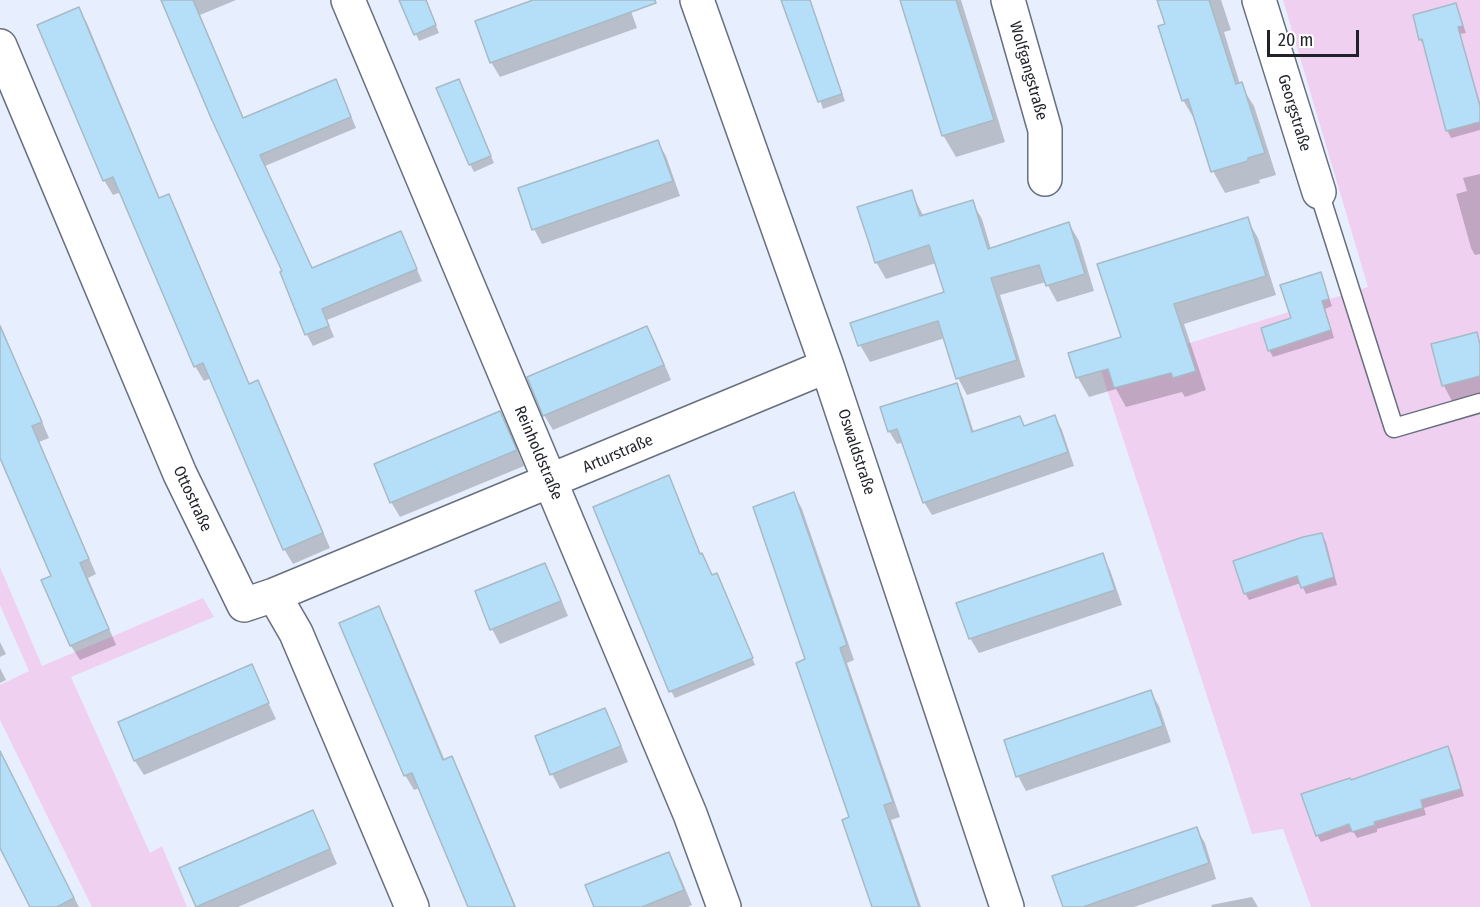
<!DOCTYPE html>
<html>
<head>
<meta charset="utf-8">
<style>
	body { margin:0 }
	#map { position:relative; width:1480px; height:907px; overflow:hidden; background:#e7eefd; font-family:"Fira Sans Condensed",sans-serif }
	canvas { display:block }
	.scale { position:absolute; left:1267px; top:30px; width:92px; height:27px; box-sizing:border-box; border:3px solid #1f2228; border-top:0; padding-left:8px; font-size:18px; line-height:21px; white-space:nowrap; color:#1f2228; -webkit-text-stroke:4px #fff; paint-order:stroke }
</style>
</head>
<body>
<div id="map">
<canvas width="1480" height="907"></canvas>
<div class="scale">20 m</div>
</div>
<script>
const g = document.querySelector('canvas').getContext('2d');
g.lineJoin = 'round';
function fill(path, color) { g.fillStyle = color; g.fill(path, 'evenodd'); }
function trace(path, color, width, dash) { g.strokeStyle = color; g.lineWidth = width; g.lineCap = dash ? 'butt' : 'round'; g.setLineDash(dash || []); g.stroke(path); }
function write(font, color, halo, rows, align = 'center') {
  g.font = font + ' "Fira Sans Condensed",sans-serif'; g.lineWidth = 5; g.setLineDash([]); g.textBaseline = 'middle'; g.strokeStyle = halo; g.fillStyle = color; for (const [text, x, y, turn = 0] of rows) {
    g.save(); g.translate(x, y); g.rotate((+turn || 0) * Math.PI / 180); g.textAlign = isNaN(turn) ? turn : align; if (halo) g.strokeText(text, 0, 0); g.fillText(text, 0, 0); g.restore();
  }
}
fill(new Path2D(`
	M1283,0H1480V907H1311L1283,829L1252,834L1101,371L1368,287Z
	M0,567L42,666L203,598L214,617L71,677L150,853L162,846L187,907H92L0,720V685L29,671L0,605Z`), '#f0d0f1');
fill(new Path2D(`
	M163,0H236L200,15L244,119L335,81L341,92L356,128L265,166L312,270L406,244L422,281L327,320L334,337L313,346L307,335L282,273L284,272Z
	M401,0H425L439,33L419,41Z
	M538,0H627L637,28L500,77L491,62Z
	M784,0H810L845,101L823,109Z
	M901,0H961L1005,142L956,157L943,135Z
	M1159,0H1221L1231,30L1224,32L1240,84L1254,106L1276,175L1259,180L1260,183L1225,193L1213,171L1196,122L1183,100L1167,25Z
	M1456,4L1466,33L1460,34L1480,103V130L1451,138L1447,130L1424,46L1420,39Z
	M78,9L87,23L160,199L169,196L177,211L250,385L257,382L266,397L330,548L293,564L284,549L211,378L204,381L195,366L121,192L113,195L104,180Z
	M462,88L494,163L474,172L470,164Z
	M657,141L666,156L680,196L542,244L534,229Z
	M1480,174V254L1475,255L1471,248L1456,194L1467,191L1463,178Z
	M911,192L924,217L972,202L982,219L991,249L1069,224L1079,241L1094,291L1057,302L1046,282L1000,295L1025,377L967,395L958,378L945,338L870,362L860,345L946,293L936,263L886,279L876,262Z
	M1247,219L1258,238L1276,295L1184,324L1206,390L1185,397L1182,392L1126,407L1116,389L1089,397L1078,378L1070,354L1122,338Z
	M1320,274L1332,306L1325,309L1334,338L1273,357L1269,350L1293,319Z
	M0,324L49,438L39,442L96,574L88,578L116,645L80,660L71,646L43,580L53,576L0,455Z
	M647,328L655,342L671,380L553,430L544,415Z
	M1476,334L1480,341V393L1452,401L1444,386L1433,345Z
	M956,385L963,398L974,433L1020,417L1025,428L1055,417L1062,430L1074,466L932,515L924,502L904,442L897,444L889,431Z
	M500,413L508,428L524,466L400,517L391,502Z
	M672,484L701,555L712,577L717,575L721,582L755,665L675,698L671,691Z
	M794,494L802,509L854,660L847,663L900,817L891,820L921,907H873L851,818L807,660Z
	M1321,534L1326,542L1337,585L1306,594L1301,583L1249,600L1245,593Z
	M1102,555L1110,570L1122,605L979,653L970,638Z
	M544,565L553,580L568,616L500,644L492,629Z
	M378,608L387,623L445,761L451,758L460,773L516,907H470L420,788L414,790L405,775Z
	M0,642L6,654L0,657Z
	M251,666L276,719L144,775L135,761L119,723Z
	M0,668L6,680L0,683Z
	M1150,691L1159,706L1171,742L1026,791L1018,776Z
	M604,710L613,725L628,762L560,789L552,774Z
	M1447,748L1452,755L1464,796L1424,808L1426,815L1377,829V832L1357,838L1353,831L1321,842L1317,835L1351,782Z
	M0,753L7,766L79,907H31L0,845Z
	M313,812L321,827L337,864L238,907H197L181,868Z
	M1196,828L1205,843L1216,879L1134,907H1064Z
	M668,854L677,869L692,905L688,907H595Z
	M1252,897L1258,907H1212L1211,905Z`), '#0003');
const building = new Path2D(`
	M161,0H193L243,118L336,79L351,117L260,155L312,268L401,231L417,269L322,309L329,326L305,335L280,272L282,271L211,118Z
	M399,0H426L436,25L414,35Z
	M533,0H655L656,3L490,63L475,21Z
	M781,0H810L842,94L818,102Z
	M900,0H956L994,120L942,136Z
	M1157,0H1209L1236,84L1242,82L1265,153L1248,158V161L1211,172L1188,99L1182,101L1158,26L1165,24Z
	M1456,3L1463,26L1458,27L1480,106V122L1446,131L1422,39L1419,40L1413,15Z
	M79,7L159,198L169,194L249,384L258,380L323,533L283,550L203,363L194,367L113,177L103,181L37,25Z
	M459,79L491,156L469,165L436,88Z
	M658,140L673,181L532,230L518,188Z
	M912,190L920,216L973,200L988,249L1069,222L1085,274L1046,286L1039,265L991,278L1017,360L956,379L938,321L858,346L850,323L944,292L929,245L875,263L869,243L857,207Z
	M1248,217L1266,276L1174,304L1196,371L1173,378L1171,373L1114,388L1108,369L1076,378L1068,353L1121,337L1097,264Z
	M1321,272L1329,299L1322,301L1331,330L1268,351L1261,328L1291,318L1280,285Z
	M0,326L42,422L32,426L89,559L80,563L109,629L70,646L41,580L51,576L0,458Z
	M647,326L664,365L543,416L527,377Z
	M1477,332L1480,345V376L1442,386L1431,344Z
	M957,383L972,432L1020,416L1024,426L1055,415L1068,452L923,503L897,429L888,432L880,407Z
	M500,411L517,450L390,503L374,464Z
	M669,475L700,554L702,553L712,575L717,573L753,658L669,692L593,507Z
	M794,492L847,645L840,648L893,802L884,805L919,907H872L842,820L849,817L796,663L805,659L753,507Z
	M1322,533L1334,577L1301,588L1297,576L1244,594L1233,561L1303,537Z
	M1103,553L1115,590L969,639L956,603Z
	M545,563L561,601L490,630L475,591Z
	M379,606L443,760L452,756L515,907H468L412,773L404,776L339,623Z
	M252,664L269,703L134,761L118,722Z
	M1151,690L1163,726L1016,777L1004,740Z
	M605,708L621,746L550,775L535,736Z
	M1448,746L1461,789L1421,800L1423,808L1374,822L1375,825L1352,832L1349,824L1316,836L1301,794L1350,778L1351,780Z
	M0,751L74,898L57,907H30L0,848Z
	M313,810L330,849L196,907L179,868Z
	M1197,827L1209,863L1083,907H1063L1052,876Z
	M669,852L684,890L642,907H594L585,885Z`);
fill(building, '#b5dff9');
trace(building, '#a7bac6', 1.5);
const lane = new Path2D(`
	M1319,192L1394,428L1480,403`);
const street = new Path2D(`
	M348,0L690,814L724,907
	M697,0L827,366L1007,907
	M1008,0L1045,130V179
	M1259,0L1319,192
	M0,46L180,474L244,605L274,595L296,633L412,907
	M274,595L827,366`);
trace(lane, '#676f7f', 21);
trace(street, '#676f7f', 36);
trace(lane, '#fff', 18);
trace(street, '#fff', 33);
write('16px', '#1f2228', '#fff', [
	["Wolfgangstraße",1028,71,74],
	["Georgstraße",1294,113,73],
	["Oswaldstraße",856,452,72],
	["Reinholdstraße",538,453,67],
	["Arturstraße",618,454,-23],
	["Ottostraße",192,499,65]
]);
</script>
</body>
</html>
